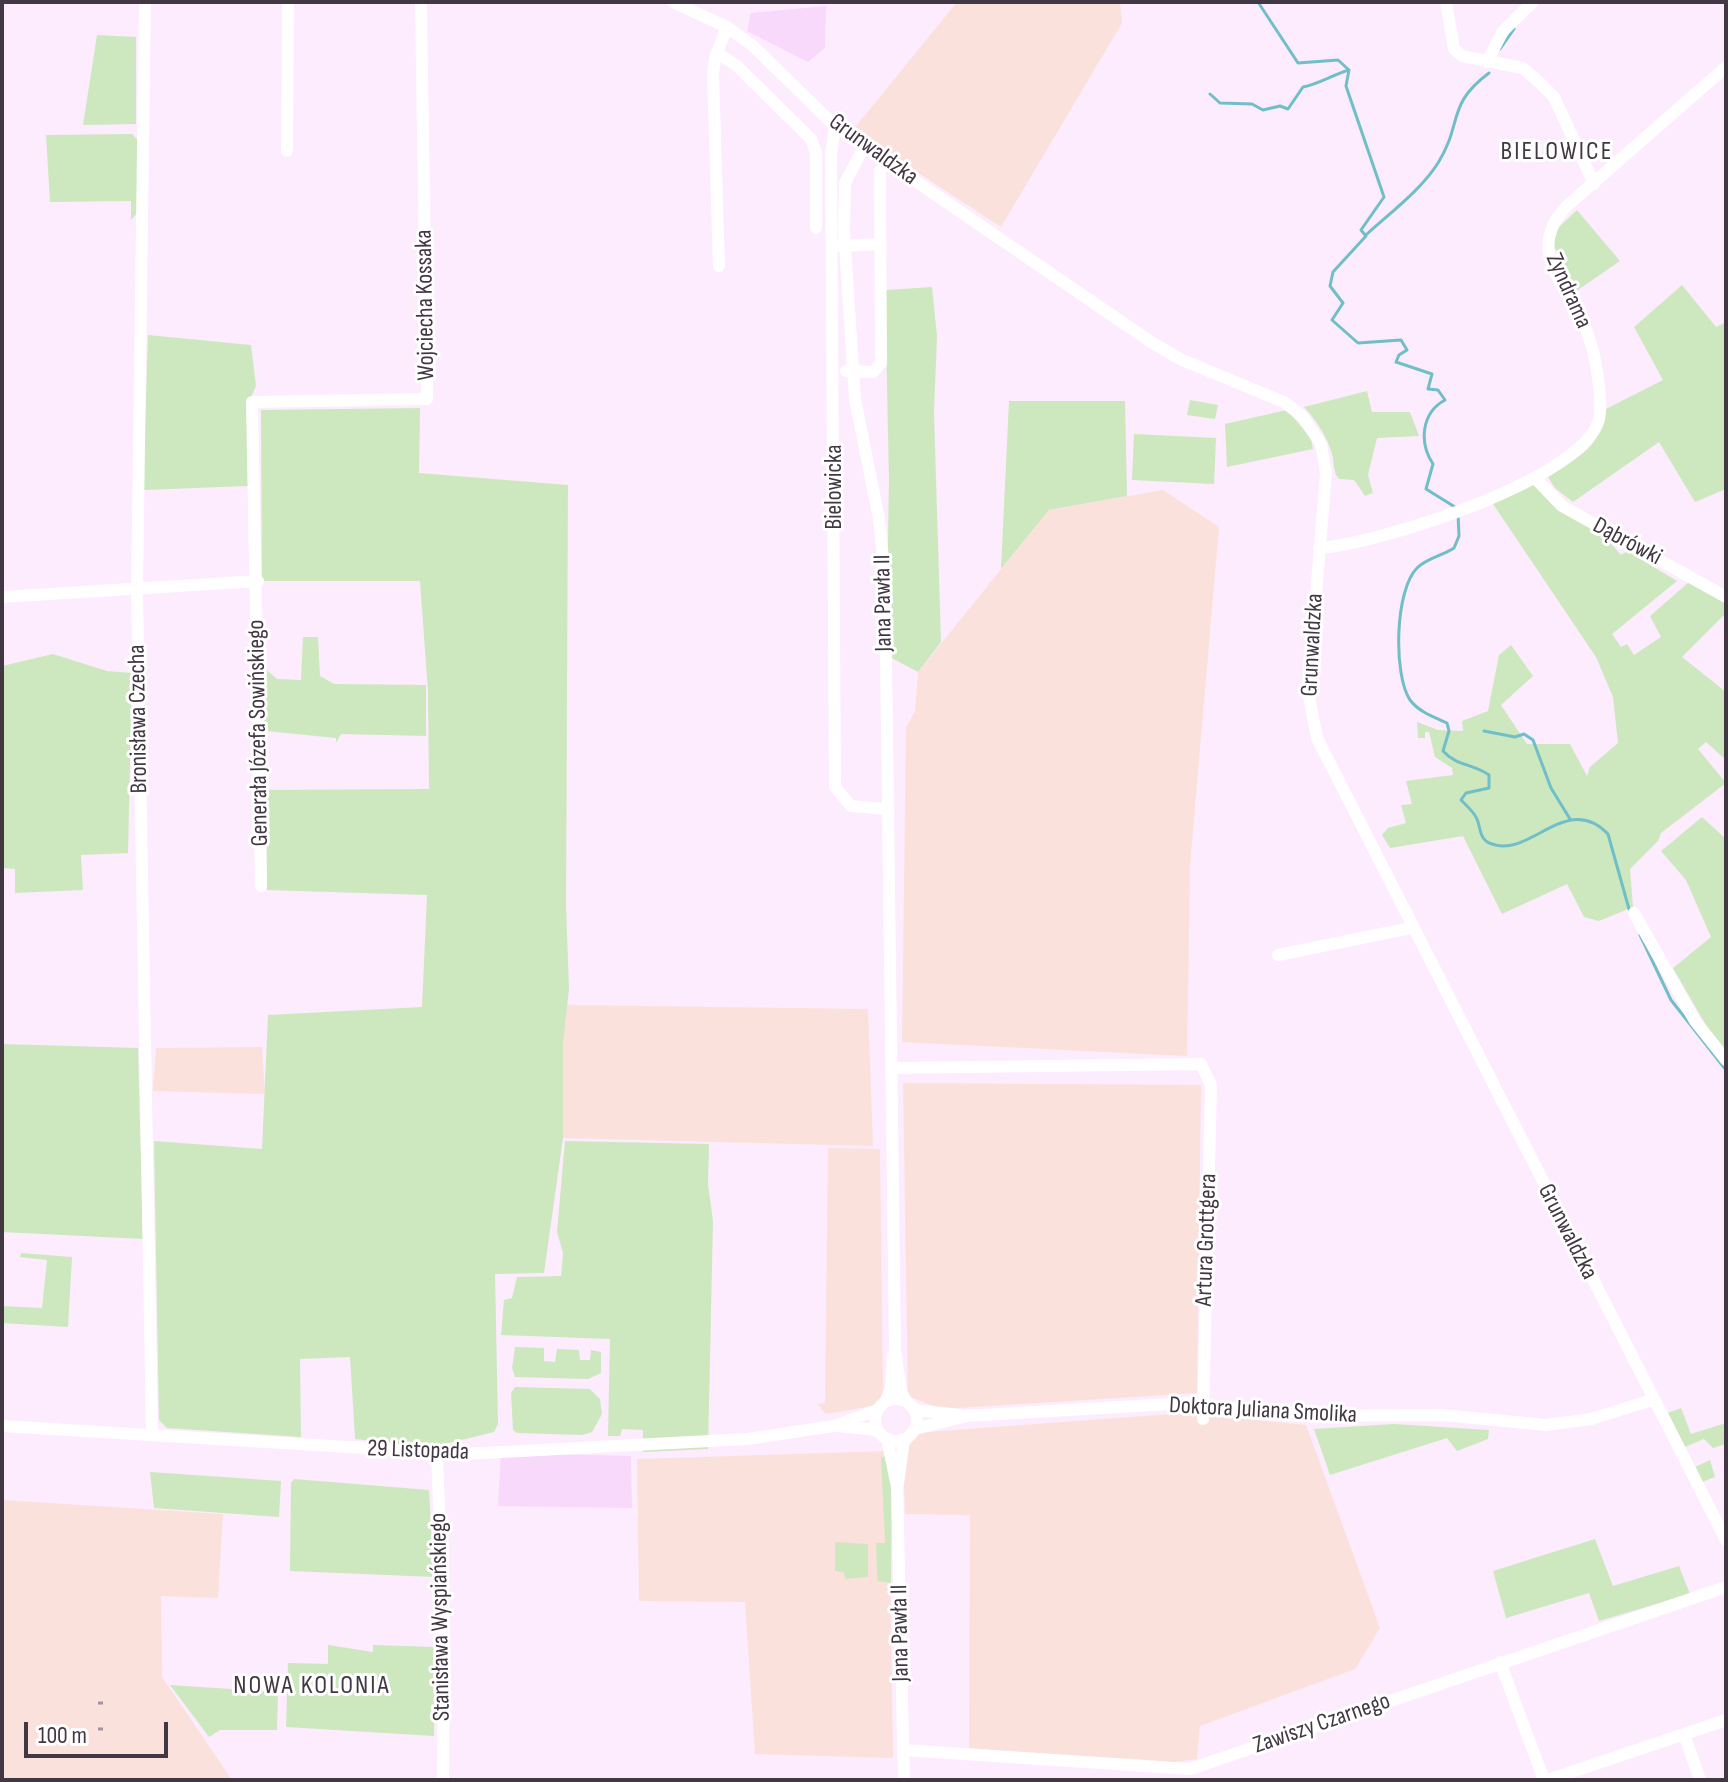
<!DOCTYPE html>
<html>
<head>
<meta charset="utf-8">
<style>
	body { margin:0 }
	#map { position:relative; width:1728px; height:1782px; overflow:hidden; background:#fcecfd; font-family:"Sofia Sans Condensed",sans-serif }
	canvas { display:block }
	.frame { position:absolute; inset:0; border:4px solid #423843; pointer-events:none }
	.scale { position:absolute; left:24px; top:1722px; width:144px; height:36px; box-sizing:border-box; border:4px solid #423843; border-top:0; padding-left:10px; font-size:24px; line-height:28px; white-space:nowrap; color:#423843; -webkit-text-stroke:6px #fff; paint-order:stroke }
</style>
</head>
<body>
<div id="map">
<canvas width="1728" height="1782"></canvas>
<div class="frame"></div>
<div class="scale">100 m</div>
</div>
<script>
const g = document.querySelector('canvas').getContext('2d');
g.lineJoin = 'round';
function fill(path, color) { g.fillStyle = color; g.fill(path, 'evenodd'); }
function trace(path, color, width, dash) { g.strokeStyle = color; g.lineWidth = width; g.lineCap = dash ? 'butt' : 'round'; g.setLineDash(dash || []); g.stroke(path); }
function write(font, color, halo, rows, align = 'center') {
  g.font = font + ' "Sofia Sans Condensed",sans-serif'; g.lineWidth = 6; g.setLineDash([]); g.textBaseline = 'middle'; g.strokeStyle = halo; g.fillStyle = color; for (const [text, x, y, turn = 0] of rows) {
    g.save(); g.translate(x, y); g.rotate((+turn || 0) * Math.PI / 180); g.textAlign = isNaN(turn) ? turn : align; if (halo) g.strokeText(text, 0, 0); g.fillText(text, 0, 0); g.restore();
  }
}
fill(new Path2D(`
	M826,6L825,48L808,62L747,31L751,13Z
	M501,1453L631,1456L632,1508L498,1506Z`), '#f8d9fc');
fill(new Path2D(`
	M957,2H1120L1122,23L1001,227L853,130Z
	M1163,490L1219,527L1190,865L1187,1056L902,1042L906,728L915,711L918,672L1049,510Z
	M567,1005L868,1009L873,1146L563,1138V1044Z
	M262,1047L265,1094L153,1091L156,1048Z
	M903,1083L1201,1085L1197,1393L942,1409L908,1396Z
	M828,1148L880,1149L883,1399L872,1406L826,1414L818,1404L825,1403Z
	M1184,1413L1306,1425L1380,1628L1355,1669L1200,1726L1197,1759L1160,1764L969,1748L970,1515L905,1514L903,1451L912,1443L914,1433Z
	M888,1451L893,1758L755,1754L745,1602L639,1601L637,1459Z
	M2,1500L223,1514L218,1598L161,1596L162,1677L232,1780H2Z`), '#fbe1db');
fill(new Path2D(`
	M97,35L136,37V124L83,125Z
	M132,134L138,140V212L131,220V201L50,202L46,135Z
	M1577,210L1620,261L1575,292L1553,244L1558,228Z
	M1682,285L1716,327L1726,322V489L1695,502L1659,442L1573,502L1555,488L1548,477C1576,457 1603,449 1602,411L1663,380L1634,327Z
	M932,287L937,336L934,413L941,642L918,672L886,655L889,481L885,290Z
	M148,335L251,345L256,386L251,397L248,486L143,490Z
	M1367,391L1372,412H1410L1419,436L1377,438L1368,475L1373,493L1365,496L1354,480L1339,479C1332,471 1335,463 1332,454C1327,436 1316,420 1304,407Z
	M1190,400L1218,405L1215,419L1187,415Z
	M1009,401H1125L1127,496L1049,510L1001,569Z
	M420,408L419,473L568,485L566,905L569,989L563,1044V1138L544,1273L495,1274L498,1424L494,1432L428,1448L355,1439L350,1357L300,1359L301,1437L167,1428L159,1420L154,1141L262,1149L268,1015L422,1007L427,895L267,890L266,790L429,789L428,692L420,581H262L261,410Z
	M1287,410L1311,438L1313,449L1227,467L1225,424Z
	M1134,434L1216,438L1214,484L1132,480Z
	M1532,483L1552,504L1611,539L1609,541L1621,555L1627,551L1677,581L1612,634L1621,647L1627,644L1634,655L1661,637L1650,616L1690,581L1726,603V613L1682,657L1726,692V760L1706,742L1698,749L1726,783L1661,833L1658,841L1630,869L1633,907L1599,921L1584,917L1567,884L1502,914L1463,836L1390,848L1382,835L1388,828L1406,823L1401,805L1412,804L1406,781L1453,775L1452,768L1435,757L1429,732H1425V738H1418L1417,722L1438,730L1463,731L1462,721L1488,711L1499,655L1511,645L1533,676L1501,705L1527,744H1570L1587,776L1590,767L1618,743L1613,697L1596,657L1493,504Z
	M303,637H318L320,676L334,684L426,685V736L341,734L336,743V738L266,731L261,721V665L277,679L301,680Z
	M53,654L107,671L132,673L128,853L81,855L83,890L15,893V869L2,868V666Z
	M1702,817L1726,839V1054L1715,1041L1673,968L1711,937L1686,880L1661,851Z
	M2,1044L138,1048L143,1239L2,1232Z
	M565,1141L709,1144L708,1184L713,1221L708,1449L643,1452V1430L622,1429L620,1436H608L610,1339L501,1335L504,1300L512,1298L517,1277L561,1276L563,1253L557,1232Z
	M21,1253L72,1257L68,1327L2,1323V1306L42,1308L47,1260L20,1257Z
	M515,1347L544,1348V1361L555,1362L557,1349L579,1350L580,1360H590L591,1350L601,1352V1373L588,1379L515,1377L512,1368Z
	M515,1387L590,1389L600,1399L602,1414L592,1432L582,1435L517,1433L513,1430L511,1393Z
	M1681,1408L1691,1434L1726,1423V1444L1713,1448L1704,1439L1685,1447L1668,1413Z
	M1394,1424L1489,1430L1488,1439L1457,1451L1447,1438L1330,1475L1314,1429Z
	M881,1457H892L891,1583L878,1581L877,1576L876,1543H885Z
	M1710,1460L1715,1477L1702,1482L1695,1467Z
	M150,1472L281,1481L279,1517L154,1508Z
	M294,1479L429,1490L434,1577L290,1571L291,1483Z
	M1595,1539L1613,1586L1679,1566L1690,1594L1599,1621L1589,1593L1506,1618L1493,1571Z
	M835,1542L868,1544V1577L845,1579L844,1572L835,1571Z
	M328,1645L373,1652V1645L435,1647L434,1736L286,1727L288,1663L328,1664Z
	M170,1685L278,1692L277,1730H220L209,1737Z`), '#cde8bf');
trace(new Path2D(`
	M1258,2L1298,63L1338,60L1349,70L1346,86L1384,197L1361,230L1366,236L1333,272L1330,286L1343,303L1332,320L1358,343L1401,340L1407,350L1399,355L1396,362L1432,374L1428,389L1438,390L1445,400C1421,413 1419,443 1433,464L1426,489L1455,507
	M1500,49L1514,29
	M1210,94L1220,103L1252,104L1263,110L1280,106L1288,109L1303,87C1319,84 1332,75 1349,70
	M1367,234C1390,213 1421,190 1438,163C1463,123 1446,105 1489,73
	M1458,514L1459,536L1454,548C1442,556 1427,558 1417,568C1395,590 1393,674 1410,700C1419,712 1434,717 1447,723L1449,731L1443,751C1456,766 1474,764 1489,775V788L1466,793L1461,800C1466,805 1474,812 1477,819C1481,829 1479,840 1492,844C1531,858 1567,791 1608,834L1629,909
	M1484,731L1515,737L1524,734L1533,740L1551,788L1570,819
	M1640,935L1671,1000L1726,1070`), '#70bec7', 3);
trace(new Path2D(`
	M145,2L137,591L152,1435
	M673,2L727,27L752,45L835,126L1151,342L1182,360L1284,402L1302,416L1321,444L1326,473L1308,692L1317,738L1726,1540
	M1446,2L1454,49L1462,56L1523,68L1540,83L1554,97L1594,184
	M717,53L736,65L811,139L816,153V228
	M1487,62L1503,31L1533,2
	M835,126L831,155L835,787L851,806L886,809
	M864,147L845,183L844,231L855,399L879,519L885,579L895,1348L901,1392L907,1402
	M287,151L288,2
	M840,246L880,244
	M719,266L713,75L715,58L727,27
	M846,371L873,372L881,363L880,171
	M1535,478L1562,506L1726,597
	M1319,548C1374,545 1597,477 1600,413C1601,391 1596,356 1588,335C1571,287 1521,252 1568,205L1726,67
	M2,597L258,581
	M261,886L252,402L427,399L421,2
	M1634,913L1695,1021L1726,1060
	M1278,955L1411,928
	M891,1068L1201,1064L1211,1085L1203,1419
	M875 1420a21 21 0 1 1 42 0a21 21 0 1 1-42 0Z
	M885,1402L891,1389L893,1355
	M915,1410L959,1415
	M2,1426L464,1454L747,1439L834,1426L877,1410
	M837,1426L877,1430
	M915,1429L966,1416L1188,1403L1300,1416L1442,1415L1546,1425L1591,1419L1652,1400
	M887,1439L897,1487L904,1780
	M437,1453L444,1643L443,1780
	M898,1484L904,1440
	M1500,1662L1544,1780
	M1684,1734L1700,1780
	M903,1750L1190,1769L1726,1587
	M1548,1780L1726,1720`), '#fff', 12);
trace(new Path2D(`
	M98,1703H103
	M98,1729H103`), '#a396a4', 3, [14, 14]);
write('24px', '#423843', '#fff', [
	["Grunwaldzka",873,150,36],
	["Zyndrama",1568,291,66],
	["Wojciecha Kossaka",426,305,-91],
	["Bielowicka",835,487,-90],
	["Dąbrówki",1627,542,28],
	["Jana Pawła II",884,603,-91],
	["Grunwaldzka",1313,645,-87],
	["Bronisława Czecha",139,719,-91],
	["Generała Józefa Sowińskiego",259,733,-91],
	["Grunwaldzka",1567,1232,63],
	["Artura Grottgera",1207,1240,-88],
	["Doktora Juliana Smolika",1263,1411,3],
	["29 Listopada",418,1451,2],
	["Stanisława Wyspiańskiego",441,1617,-91],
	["Jana Pawła II",901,1633,-91],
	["Zawiszy Czarnego",1322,1724,-19]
]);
g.letterSpacing = '2px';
write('26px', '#423843', '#fff', [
	["BIELOWICE",1557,152],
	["NOWA KOLONIA",312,1686]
]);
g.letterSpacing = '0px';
</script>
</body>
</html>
